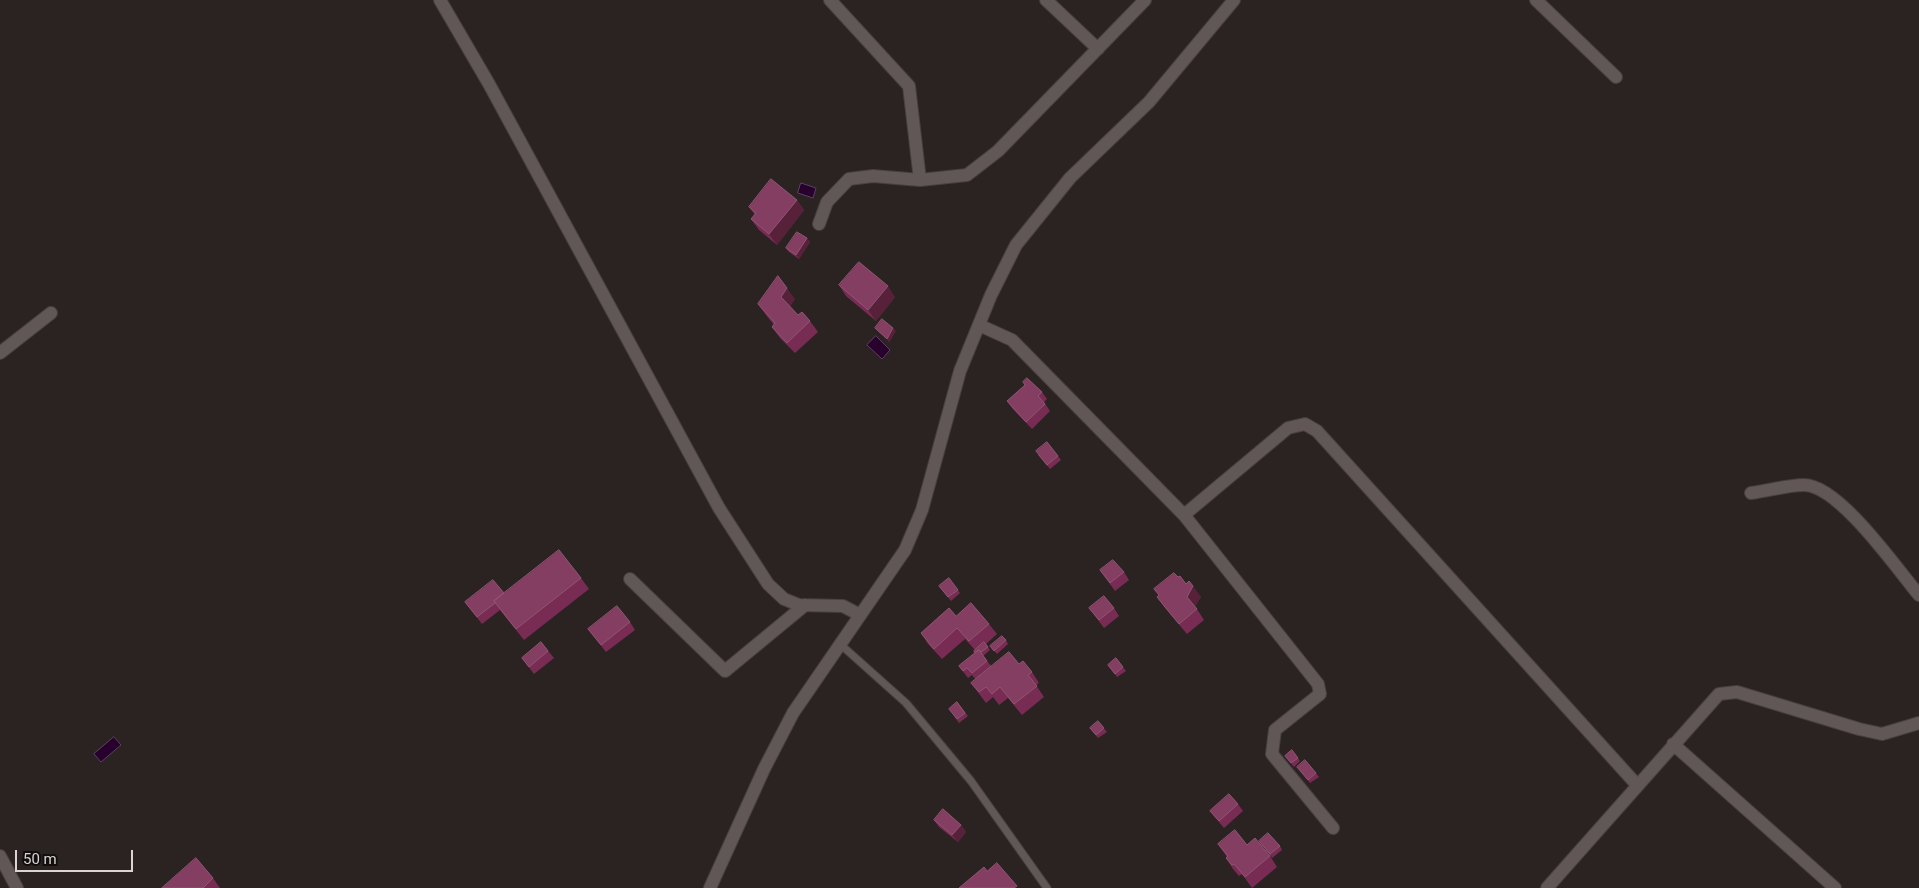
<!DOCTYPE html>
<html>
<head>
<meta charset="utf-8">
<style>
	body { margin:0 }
	#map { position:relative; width:1919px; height:888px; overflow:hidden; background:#2b2322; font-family:Roboto,sans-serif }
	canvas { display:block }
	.scale { position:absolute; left:15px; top:850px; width:118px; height:22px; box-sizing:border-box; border:2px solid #dad4d4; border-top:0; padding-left:6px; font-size:15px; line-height:18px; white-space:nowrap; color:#dad4d4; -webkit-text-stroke:4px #110e0d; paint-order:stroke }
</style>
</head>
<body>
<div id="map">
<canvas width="1919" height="888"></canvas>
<div class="scale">50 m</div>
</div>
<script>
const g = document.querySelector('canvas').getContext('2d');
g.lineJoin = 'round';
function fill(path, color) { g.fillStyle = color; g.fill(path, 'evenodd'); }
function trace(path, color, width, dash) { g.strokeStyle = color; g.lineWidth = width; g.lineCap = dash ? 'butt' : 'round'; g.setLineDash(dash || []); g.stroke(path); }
const water = new Path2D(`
	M801,183L816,188L813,198L798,193Z
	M876,336L890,350L882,359L867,345Z
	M114,737L121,745L101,762L94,754Z`);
fill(water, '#28002e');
trace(water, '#5d4060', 1);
const lane = new Path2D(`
	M840,644L906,703L971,781L1047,888`);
const street = new Path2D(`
	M440,0L489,84L719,508L768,584L784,599L799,605L843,606L860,615
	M830,0L909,86L920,180
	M1046,0L1098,49
	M1536,0L1616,77
	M819,224L827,202L849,179L873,176L920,180L967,175L998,151L1145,0
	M979,325L1012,340L1184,515
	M0,353L51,313
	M1751,493C1768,491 1787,485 1804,485C1839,485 1897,569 1919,595
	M630,579L725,671L805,605
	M1673,744L1835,888
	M1333,828L1272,754L1275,730L1320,694L1318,684L1184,515L1288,428L1305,424L1317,431L1637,785
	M0,856L17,888
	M710,888L764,769L793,713L905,550L922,510L960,371L991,295L1016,245L1070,178L1149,102L1234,0
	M1547,888L1719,694L1737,692L1859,729L1882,734L1919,723`);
trace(lane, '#474040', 9);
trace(street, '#474040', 14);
trace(lane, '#605756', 7);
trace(street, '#605756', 12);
fill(new Path2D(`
	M797,200L804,210L777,245L759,230L751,219L755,215L749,207Z
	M807,238L810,242L799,259L789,252L786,248Z
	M839,285L895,297L876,321L846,296Z
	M795,299L790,306L798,315L810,321L818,332L795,353L780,338L772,327L774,325L766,315L758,304Z
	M1042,392L1047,399L1044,402L1050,411L1032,429L1012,408L1007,401Z
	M1038,455L1058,456L1061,460L1050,469Z
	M1100,570L1124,572L1129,580L1115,591Z
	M1178,577L1201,597L1195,606L1204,620L1187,634L1165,608L1157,597L1159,595L1154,589Z
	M581,578L589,589L524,640L500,610L482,624L465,602L504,593Z
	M949,578L960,593L951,601L939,586Z
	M1089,608H1114L1119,616L1104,628Z
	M956,616L989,624L997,634L986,644L990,650L983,656L992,667L1019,664L1032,672L1039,683L1036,685L1044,697L1022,715L1008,698L999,705L993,697L986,703L971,683L976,680L972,675L968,678L959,666L975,653V650L965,639L942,659L928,644L921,633Z
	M630,622L635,630L606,652L588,629Z
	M1006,640L1008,644L997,654L990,646Z
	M541,642L554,658L534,674L522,658Z
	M1116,658L1126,671L1117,677L1108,665Z
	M957,702L968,716L959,723L949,709Z
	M1098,721L1107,732L1098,738L1090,728Z
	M1292,750L1300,761L1294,767L1285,756Z
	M1297,767L1316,773L1319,777L1310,783Z
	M1238,804L1243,811L1224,828L1210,811Z
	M934,820L961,825L966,832L958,842L939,827Z
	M1259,841L1280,846L1282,850L1272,858Z
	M1218,844L1247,845L1270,856L1277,867L1252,888L1242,874L1239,876L1233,869L1226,858L1227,857Z
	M213,878L220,888H162Z`), '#792c53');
fill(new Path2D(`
	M797,200L804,210L777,245L769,234Z
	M807,238L810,242L799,259L796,255Z
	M888,286L895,297L876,321L868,310Z
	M787,288L795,299L788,308L781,297Z
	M893,328L896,331L889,343L887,339Z
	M1193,586L1201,597L1194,607L1187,597Z
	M961,825L966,832L958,842L952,835Z`), '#562139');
const building = new Path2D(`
	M771,179L797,200L769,234L751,219L756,213L749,207Z
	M797,232L807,238L796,255L786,248Z
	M859,262L888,286L868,310L839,285Z
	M778,276L787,288L781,297L798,315L802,312L810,321L787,343L772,327L775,323L758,304Z
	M882,319L893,328L887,339L875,328Z
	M1027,378L1042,392L1038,396L1045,404L1026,422L1007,401L1025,385L1023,382Z
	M1047,442L1058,456L1047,465L1036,451Z
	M559,550L581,578L516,629L494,601Z
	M1113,560L1124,572L1110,583L1100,570Z
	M1174,573L1178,577L1180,576L1186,584L1189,581L1193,586L1187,597L1197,609L1179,624L1157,597L1159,595L1154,589Z
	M949,578L958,590L948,597L939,586Z
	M493,580L504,593L494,601L495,603L477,617L465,602Z
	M1104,596L1114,608L1099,620L1089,608Z
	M971,603L989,624L969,641L957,628L934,649L921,633L949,608L956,616Z
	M617,606L630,622L601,645L588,629Z
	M1002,636L1006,640L994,651L990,646Z
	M541,642L548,651L529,667L522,658Z
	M984,642L988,647L981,652L979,650L975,653L974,651Z
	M979,650L987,661L972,673L967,668L963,671L959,666Z
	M1009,652L1019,664L1023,661L1032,672L1028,675L1037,686L1014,704L1000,687L992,694L986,687L979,692L971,683Z
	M1116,658L1123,667L1115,674L1108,665Z
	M957,702L965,713L957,719L949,709Z
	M1098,721L1104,728L1096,735L1090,728Z
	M1292,750L1298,758L1291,763L1285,756Z
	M1305,760L1316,773L1308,780L1297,767Z
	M1229,794L1238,804L1219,821L1210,811Z
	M943,809L961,825L952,835L934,820Z
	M1235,830L1247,845L1255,838L1270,856L1245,877L1234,864L1232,865L1226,858L1228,856L1218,844Z
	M1268,833L1280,846L1270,854L1259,841Z
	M196,858L213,878L203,888H162Z
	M997,863L1017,886L1014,888H959L984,867L987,871Z`);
fill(building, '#843e61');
trace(building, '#915573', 1);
</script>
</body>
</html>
